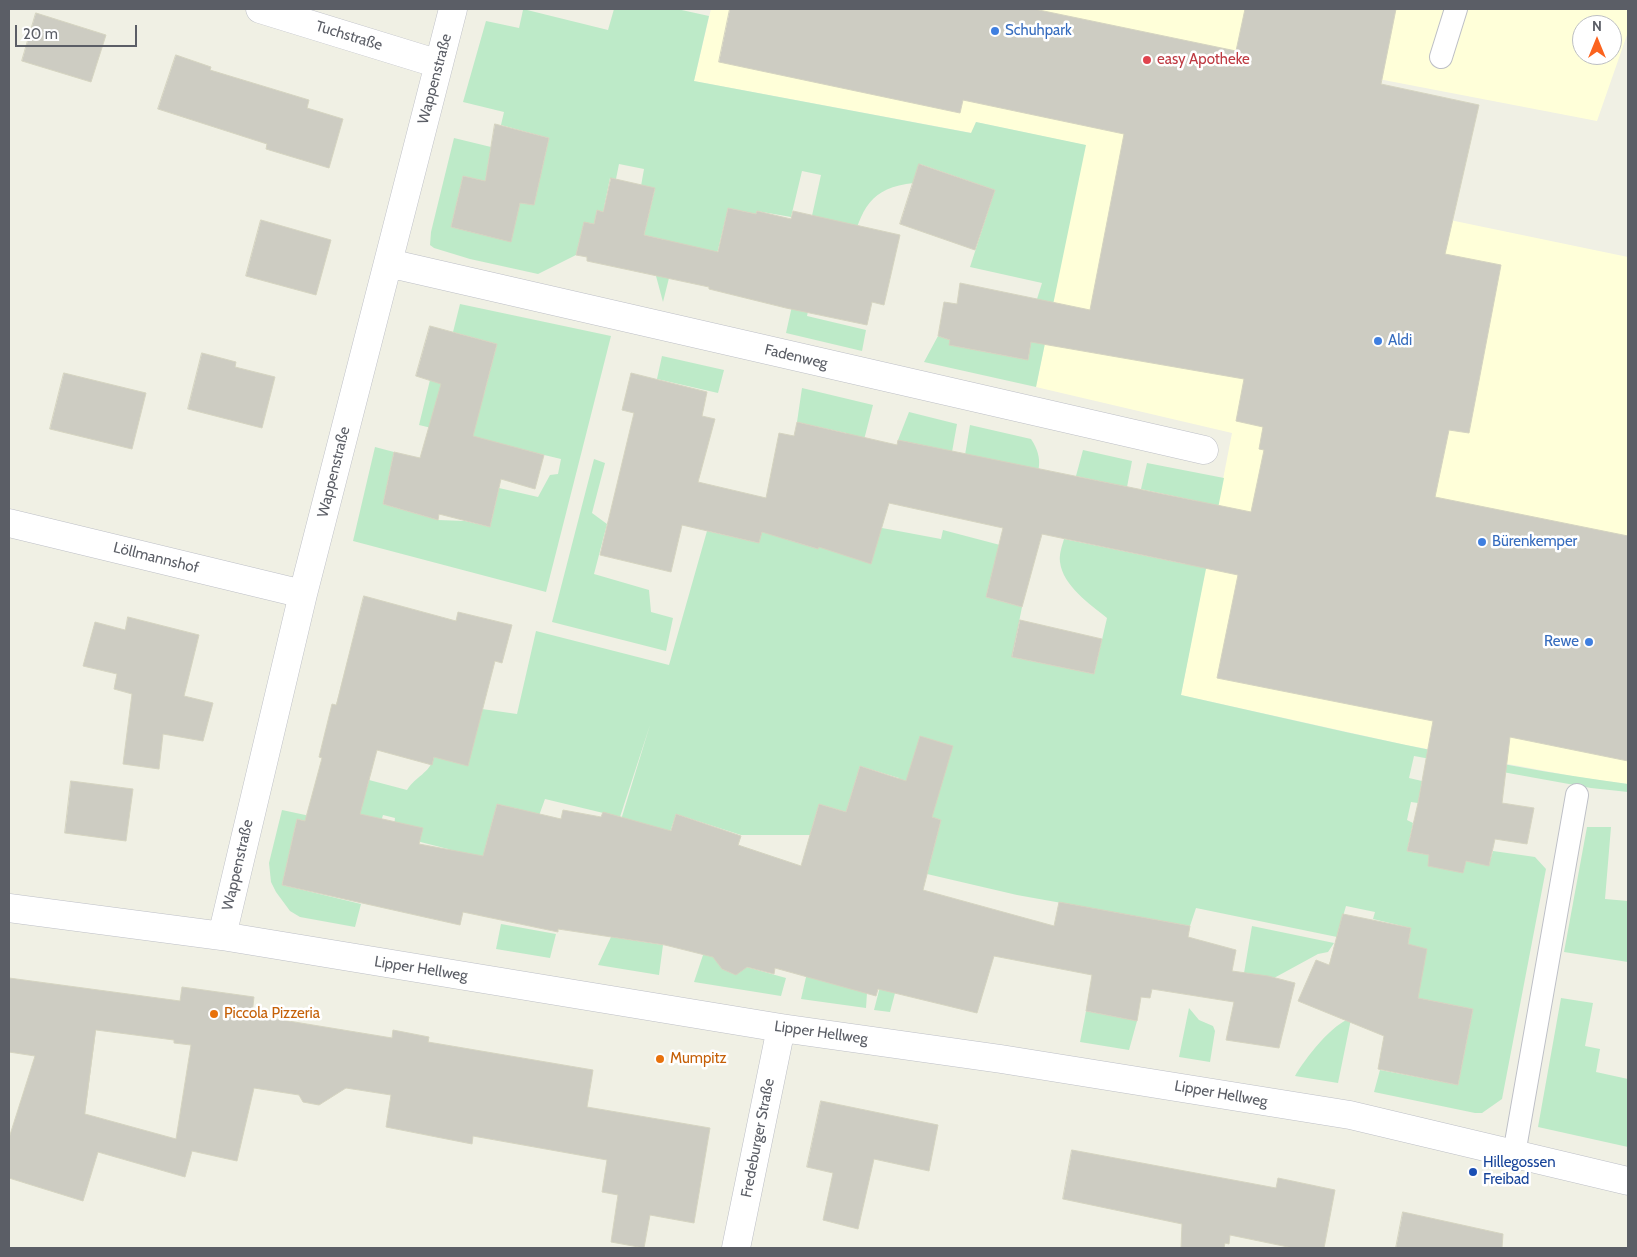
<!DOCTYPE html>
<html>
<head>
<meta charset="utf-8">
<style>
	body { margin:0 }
	#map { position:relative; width:1637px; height:1257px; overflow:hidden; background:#f0f0e4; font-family:Cabin,sans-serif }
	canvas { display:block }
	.frame { position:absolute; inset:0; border:10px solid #5b5e66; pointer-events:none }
	.north { position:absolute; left:1572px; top:15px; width:50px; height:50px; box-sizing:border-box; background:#fff; border:1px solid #bdbfc2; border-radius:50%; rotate:0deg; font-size:14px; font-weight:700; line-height:20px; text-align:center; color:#5b5e66 }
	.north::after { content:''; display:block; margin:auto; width:18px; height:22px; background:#fb631e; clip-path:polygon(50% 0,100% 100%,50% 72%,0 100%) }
	.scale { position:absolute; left:15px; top:25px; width:122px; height:22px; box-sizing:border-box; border:2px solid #5b5e66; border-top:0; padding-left:6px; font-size:15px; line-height:18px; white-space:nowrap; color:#5b5e66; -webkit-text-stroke:4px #fff; paint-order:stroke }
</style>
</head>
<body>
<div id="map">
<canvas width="1637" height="1257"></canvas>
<div class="frame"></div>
<div class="north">N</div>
<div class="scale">20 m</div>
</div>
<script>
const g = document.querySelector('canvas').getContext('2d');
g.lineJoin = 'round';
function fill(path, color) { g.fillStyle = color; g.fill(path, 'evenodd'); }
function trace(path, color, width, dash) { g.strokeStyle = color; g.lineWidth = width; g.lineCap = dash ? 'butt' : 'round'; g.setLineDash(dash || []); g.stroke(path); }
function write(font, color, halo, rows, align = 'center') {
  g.font = font + ' Cabin,sans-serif'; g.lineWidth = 5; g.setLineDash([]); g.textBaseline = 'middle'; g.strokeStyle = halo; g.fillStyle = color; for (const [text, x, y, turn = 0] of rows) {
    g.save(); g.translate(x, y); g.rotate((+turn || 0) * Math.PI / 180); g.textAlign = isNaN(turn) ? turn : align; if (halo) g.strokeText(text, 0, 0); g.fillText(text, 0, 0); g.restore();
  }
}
fill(new Path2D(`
	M711,9H1628V32L1597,121L1368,77L1344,198L1628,257V784L1578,777L1406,745L1181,695L1232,433L1036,387L1085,145L976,122L972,133L694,81ZM1582,25H1612V55H1582Z`), '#ffffd9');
fill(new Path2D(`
	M520,9H523L608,30L614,9H677L709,16L694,81L971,133L976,122L1086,145L1036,387L924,362L938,336L950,340V345L1028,360L1037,299L1042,283L970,267L995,190L920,164L914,183C870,187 861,210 851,248L823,243L807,316L866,330L862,351L786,333L821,175L802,171L791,217L757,211L756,214L728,208L710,283L670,274L663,302L656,276L665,240L644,235L655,189L641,186L644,169L619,164L616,179L610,178L603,212L597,210L594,224L584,223L576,255L538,274L470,259L434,248L430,245L431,232L454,138L491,147L485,181L463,176L451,227L510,241L520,203L534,204L549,138L501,125L504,112L463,102L486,21L519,28L523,10Z
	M460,304L611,336L546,592L353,541L375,447L394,452L383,504L438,520L465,521L490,527L499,488L538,497L550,475L558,474L561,459L419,425L430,380L484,394L497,344L453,332Z
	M662,356L724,370L718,393L657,379Z
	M802,388L873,405L844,517L882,528L941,539L943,530L1000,545L986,597L1022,607L1012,657L1094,674L1107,618C1090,604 1063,586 1060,562C1059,554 1062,546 1064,539L1185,564L1197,501L1141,489L1147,463L1224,478L1181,695C1329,728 1478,764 1628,784V792L1591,788L1414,756L1409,778L1422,781L1418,803L1411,802L1407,820L1413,823L1407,851L1489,865L1493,851L1535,857L1546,869L1502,1099L1482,1113H1475L1374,1092L1380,1070L1458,1085L1473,1009L1417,998L1408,944L1411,928L1373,919L1375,912L1346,906L1337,937L1196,908L1190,926L1017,895L927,874L941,820L916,813L892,801L899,778L860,766L846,812L819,804L810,835H741L676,814L662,856L613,846L650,725L620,817L545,799L536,824L517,809L497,804L481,866L448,849L393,835L395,818L383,815L376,838L297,819L282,885L361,904L355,927L300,917L290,911L276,892L271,882L269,863L282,810L310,816L344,782L367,788L369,780L407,790C415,777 430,773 434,757L482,709L517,714L536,631L669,665L707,531L759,543L769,499L786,539L818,549L846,433L797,422Z
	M909,412L957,424L952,452L898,440Z
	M970,425L1031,439C1045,460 1038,472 1032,495L965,455Z
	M1083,450L1132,461L1127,487L1076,476Z
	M594,459L605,463L592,513L607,524L594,574L649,590L651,612L673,618L666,651L552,622Z
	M1587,827H1611L1605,899L1628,901V962L1564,952Z
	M903,898L919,902L890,1012L874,1010Z
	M721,901L718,963L722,969L733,973L743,966L786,978L781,996L694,982Z
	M819,920L867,993L866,1008L801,999Z
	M501,924L556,934L550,958L496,949Z
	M1252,926L1334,943L1328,952L1318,954L1274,978L1244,973Z
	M611,937L663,945L659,975L598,965Z
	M1561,998L1593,1003L1585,1046L1600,1049L1596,1072L1628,1079V1147L1538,1127Z
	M1189,1008L1199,1020L1213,1026L1215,1031L1210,1062L1179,1057Z
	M1086,1011L1137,1021L1129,1050L1080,1042Z
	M1351,1019L1338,1083L1295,1076C1304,1060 1334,1021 1351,1019Z`), '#bdeac8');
const building = new Path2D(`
	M730,9H1034L1236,51L1245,9H1396L1381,84L1479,105L1445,254L1501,265L1469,433L1449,430L1435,497L1628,536V761L1510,737L1502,803L1534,808L1527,844L1495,839L1489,866L1466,861L1463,873L1428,866L1429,855L1407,851L1418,803L1433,721L1217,678L1238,575L1042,534L1022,607L986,597L1003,528L889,503L871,564L819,547L818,549L762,532L759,543L682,525L671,572L600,555L634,413L622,410L631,373L707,392L702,416L715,419L698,482L766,498L779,433L794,436L797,422L897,445L898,440L1251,512L1264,450L1259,449L1263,427L1236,421L1244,379L1031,342L1028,360L949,345L950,340L938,336L944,302L957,304L960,283L1090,310L1124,134L963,100L960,113L719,62Z
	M36,13L106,35L91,82L22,61Z
	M176,55L211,67L210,70L309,100L307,108L343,119L329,168L266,149L267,144L158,109Z
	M495,124L549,138L534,205L520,203L511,242L451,227L463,176L485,181Z
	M919,164L995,190L975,250L900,224Z
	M611,178L655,188L644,235L718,252L728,208L756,214L757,211L791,219L793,211L900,235L884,305L872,302L867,325L786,308L709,289V287L587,261V257L576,255L584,222L594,224L597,210L603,212Z
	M261,220L331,240L316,295L246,276Z
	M430,326L497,344L473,436L544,455L535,489L501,479L490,527L439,514L438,520L383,504L394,452L420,458L441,384L416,376Z
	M202,353L236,362L235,367L275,377L262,428L188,409Z
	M64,373L146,393L132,449L50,429Z
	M364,596L456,621L458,612L512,625L502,663L495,661L468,766L434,757L432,765L377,750L360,814L423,828L419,844L483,856L497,804L561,819L563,810L601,817L603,812L671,831L676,814L741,836L738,845L801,866L819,804L846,812L860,766L906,781L920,736L953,746L932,817L941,820L923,890L1054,926L1059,902L1190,926L1188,937L1236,950L1232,971L1268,976L1295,983L1279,1048L1226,1040L1234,1002L1152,989L1150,998L1141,997L1137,1021L1086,1011L1092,975L994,956L977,1013L878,989L876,996L775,968L774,974L747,967L736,975L722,969L713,957L665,945L558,929V932L463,912L460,925L282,885L297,819L305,821L322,758L319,757L332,704L336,705Z
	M128,617L199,635L184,696L213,703L203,741L163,734L159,769L123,764L132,694L114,689L117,674L83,666L95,622L125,630Z
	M1020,620L1102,639L1094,674L1012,657Z
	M71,781L133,789L126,841L65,833Z
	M1343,914L1411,928L1408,944L1427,949L1418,998L1473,1009L1458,1085L1378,1069L1384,1036L1298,1001L1316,960L1329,965Z
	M9,978L180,1001L182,987L254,997L252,1015L392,1038L393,1030L429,1037L428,1042L593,1070L587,1107L710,1128L694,1223L650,1215L644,1248L611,1242L618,1195L602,1192L607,1160L473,1136L472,1144L386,1127L391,1095L346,1088L319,1105L303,1102L299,1095L254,1088L237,1161L192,1151L185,1177L98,1152L83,1201L9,1178V1138L35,1056L9,1052ZM96,1030L174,1040V1043L191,1045L176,1139L85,1114Z
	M821,1101L938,1125L929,1171L874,1159L858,1229L823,1220L833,1173L807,1167Z
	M1072,1150L1276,1188L1278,1178L1335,1190L1324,1248H1293L1230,1235L1229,1244L1225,1243L1224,1248H1181L1182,1224L1063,1199Z
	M1403,1212L1503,1234L1502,1248H1396Z`);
fill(building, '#cdccc2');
trace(building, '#d5d4c1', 1);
const lane = new Path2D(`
	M1441,57L1456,9
	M1514,1154L1577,795`);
const street = new Path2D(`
	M260,9L439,64
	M388,263L1204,450
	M9,523L303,594
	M9,908L222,936L781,1028L1001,1059L1350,1115L1628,1181
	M222,936L303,594L453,9
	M736,1248L781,1028`);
trace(lane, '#bdbfc6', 24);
trace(street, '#bdbfc6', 29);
trace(lane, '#fff', 22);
trace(street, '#fff', 28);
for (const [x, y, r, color] of [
	[995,31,5,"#3f7fe0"],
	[1147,60,5,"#e0444e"],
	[1378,341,5,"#3f7fe0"],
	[1482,542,5,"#3f7fe0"],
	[1589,642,5,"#3f7fe0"],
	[214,1014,5,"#e8710a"],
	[660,1059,5,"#e8710a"],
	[1473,1172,5,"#1a4fb4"]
]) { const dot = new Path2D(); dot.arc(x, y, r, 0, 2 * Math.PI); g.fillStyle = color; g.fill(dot); trace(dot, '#fff', 2); }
write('15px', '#366cbe', '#fff', [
	["Schuhpark",1005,31],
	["Aldi",1388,341],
	["Bürenkemper",1492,542],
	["Rewe",1579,642,"right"]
], 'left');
write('15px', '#5b5e66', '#fff', [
	["Tuchstraße",349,36,17],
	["Wappenstraße",435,79,-75],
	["Fadenweg",796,357,13],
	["Wappenstraße",334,472,-76],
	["Löllmannshof",156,558,14],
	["Wappenstraße",238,865,-77],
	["Lipper Hellweg",421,969,9],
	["Lipper Hellweg",821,1033,8],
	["Lipper Hellweg",1221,1094,10],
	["Fredeburger Straße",758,1138,-79]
]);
write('15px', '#be3a42', '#fff', [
	["easy Apotheke",1157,60]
], 'left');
write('15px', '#c56008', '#fff', [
	["Piccola Pizzeria",224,1014],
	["Mumpitz",670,1059]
], 'left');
write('15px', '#164399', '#fff', [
	["Hillegossen",1483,1163],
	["Freibad",1483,1180]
], 'left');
</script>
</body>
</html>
